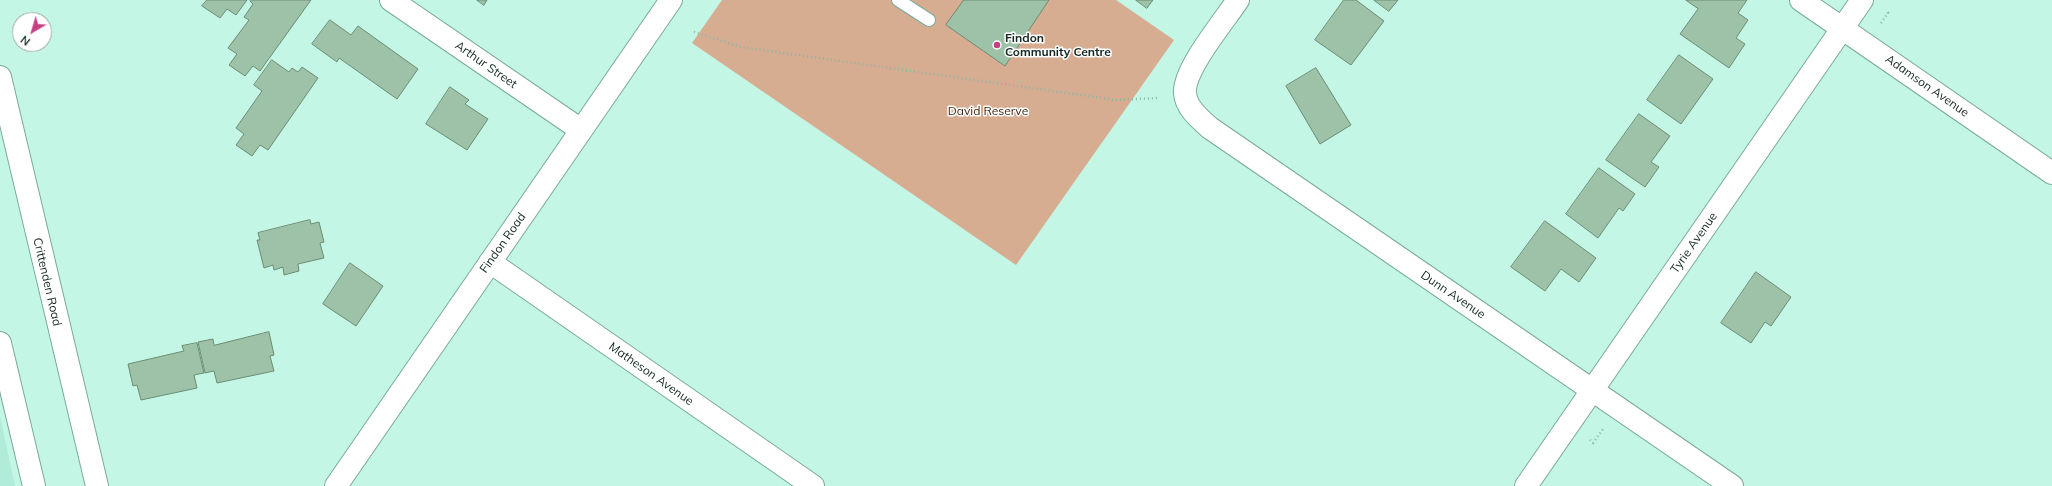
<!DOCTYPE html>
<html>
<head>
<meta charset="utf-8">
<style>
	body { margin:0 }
	#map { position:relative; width:2052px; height:486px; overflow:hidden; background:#c4f6e6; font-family:Mulish,sans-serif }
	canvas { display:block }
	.north { position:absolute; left:12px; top:12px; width:40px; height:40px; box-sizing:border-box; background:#fff; border:1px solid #a1a9a7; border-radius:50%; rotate:218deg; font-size:11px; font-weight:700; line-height:16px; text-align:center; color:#142722 }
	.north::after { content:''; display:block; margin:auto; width:14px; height:18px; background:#c64082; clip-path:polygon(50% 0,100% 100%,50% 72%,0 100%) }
</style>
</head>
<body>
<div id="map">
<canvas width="2052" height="486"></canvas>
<div class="north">N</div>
</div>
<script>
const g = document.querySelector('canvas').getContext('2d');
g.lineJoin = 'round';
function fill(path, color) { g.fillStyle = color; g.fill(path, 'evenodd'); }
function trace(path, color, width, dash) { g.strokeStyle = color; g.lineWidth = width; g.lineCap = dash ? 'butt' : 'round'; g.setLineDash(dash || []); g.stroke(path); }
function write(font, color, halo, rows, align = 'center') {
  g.font = font + ' Mulish,sans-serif'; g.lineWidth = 3; g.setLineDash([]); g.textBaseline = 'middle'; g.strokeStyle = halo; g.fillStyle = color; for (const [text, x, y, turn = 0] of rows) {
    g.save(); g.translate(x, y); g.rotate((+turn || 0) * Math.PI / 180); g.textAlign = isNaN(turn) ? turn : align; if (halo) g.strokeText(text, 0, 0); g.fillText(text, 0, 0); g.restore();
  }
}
fill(new Path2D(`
	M0,416L15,486H0Z`), '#b1ecda');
fill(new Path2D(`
	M722,0H1116L1174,40L1016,265L692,43Z`), '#d7ad92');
const building = new Path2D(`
	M207,0H247L236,15L227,9L220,18L202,6Z
	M251,0H311L260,71L253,66L245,76L229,65L237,54L228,48L249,20L244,17L253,4L250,1Z
	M477,0H487L484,5Z
	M964,0H1049L1005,66L946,25Z
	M1136,0H1153L1147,8Z
	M1344,0H1356L1384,21L1351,65L1315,40Z
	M1374,0H1398L1389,11Z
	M1686,0H1747L1738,13L1748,20L1736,38L1745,44L1729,68L1680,34L1698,9Z
	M330,20L351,35L358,26L418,69L397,99L339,58L337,62L312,44Z
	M1679,55L1713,79L1681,124L1647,100Z
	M272,60L289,72L292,68L298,72L302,67L318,78L268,150L260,145L252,156L236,145L244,134L236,128L262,91L254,85Z
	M1316,68L1351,125L1320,144L1286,86Z
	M450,87L469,100L465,104L488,119L467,150L426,124Z
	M1639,114L1670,136L1651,162L1659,167L1645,187L1606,160Z
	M1599,168L1635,194L1623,211L1619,208L1598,238L1566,214Z
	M310,220L311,224L319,222L324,242L320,243L324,258L298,264L299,271L284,275L283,267L274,270L273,265L264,268L257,240H260L258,233Z
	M1545,221L1596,258L1579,282L1561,269L1545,291L1511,267Z
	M350,263L383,286L356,326L323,304Z
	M1756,272L1791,297L1771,326L1765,322L1751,343L1721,323Z
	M269,332L274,355L270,356L274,371L217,383L214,371L205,373L198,342L213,339L214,345Z
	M197,343L204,373L194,375L197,388L141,400L137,385L133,386L128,364L184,351L182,346Z`);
fill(building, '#9dc2a8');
trace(building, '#6a8d74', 1);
const lane = new Path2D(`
	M898,0L929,20`);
const street = new Path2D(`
	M391,0L581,130
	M1238,0C1224,21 1183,70 1185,93C1186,108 1200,119 1210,128L1732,486
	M1801,0L2052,173
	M490,262L813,486
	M1526,486L1862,0`);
const secondary = new Path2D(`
	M0,77L97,486
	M0,343L34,486
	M336,486L671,0`);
trace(lane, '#7baa9c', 14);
trace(street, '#7baa9c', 24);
trace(secondary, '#7baa9c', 24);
trace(new Path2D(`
	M1881,23L1888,13L1886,11
	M694,32L741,47L1116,100L1157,98
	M1590,440L1593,443L1603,429`), '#8db6a9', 2.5, [1, 3]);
trace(lane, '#fff', 12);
trace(street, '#fff', 22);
trace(secondary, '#fff', 22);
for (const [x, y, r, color] of [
	[997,45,4,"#c64082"]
]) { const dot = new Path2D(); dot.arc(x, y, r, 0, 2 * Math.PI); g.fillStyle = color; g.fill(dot); trace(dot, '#fff', 1.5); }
write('bold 12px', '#142722', '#fff', [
	["Findon",1005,38],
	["Community Centre",1005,52]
], 'left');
write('12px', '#142722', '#fff', [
	["Arthur Street",486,65,35],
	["Adamson Avenue",1927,86,35],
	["Findon Road",503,243,-55],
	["Tyrie Avenue",1694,243,-55],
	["Crittenden Road",47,282,77],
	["Dunn Avenue",1453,295,34],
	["Matheson Avenue",651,374,35]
]);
write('12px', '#412511', '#fff', [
	["David Reserve",988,111]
]);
</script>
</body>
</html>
